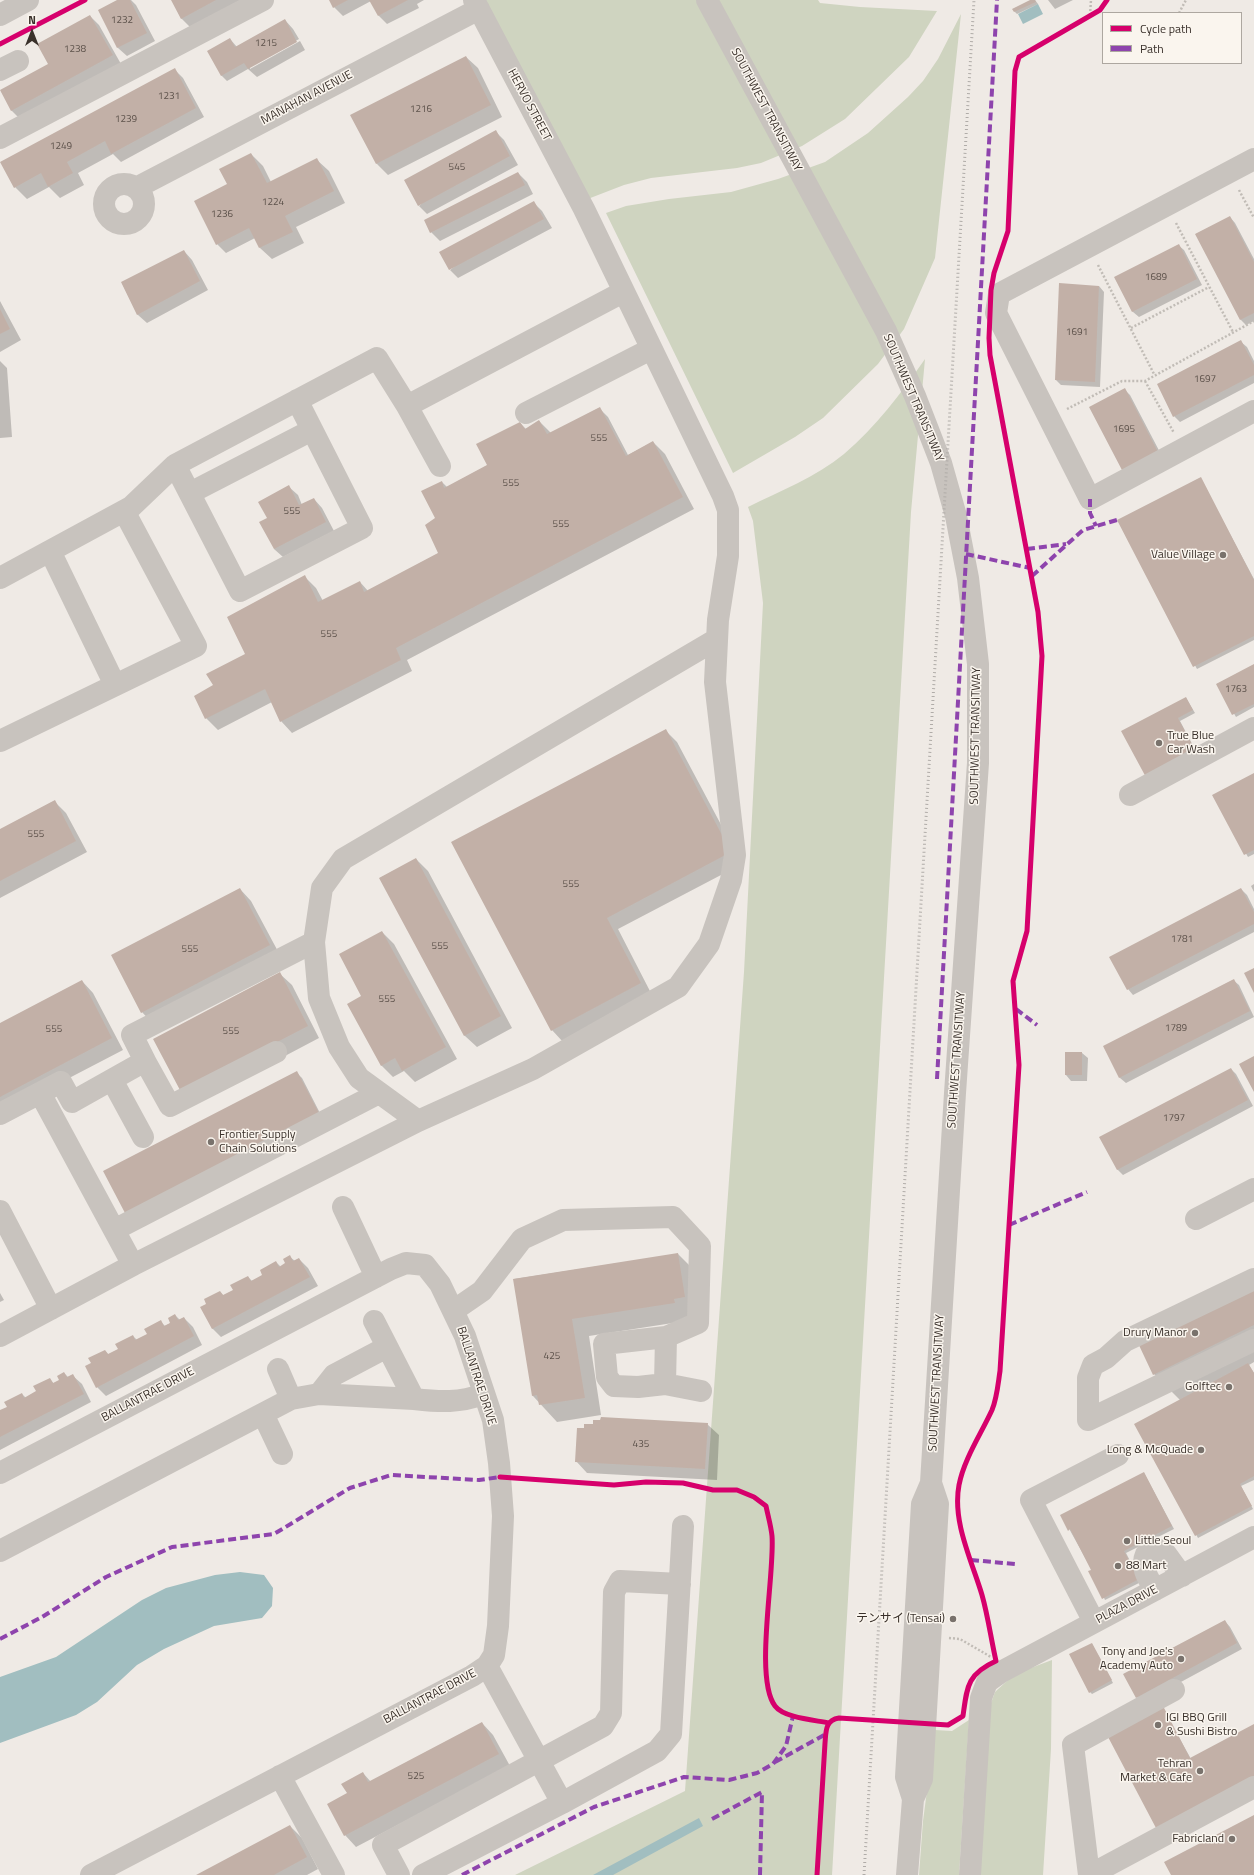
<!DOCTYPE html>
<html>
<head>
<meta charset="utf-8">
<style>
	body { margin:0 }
	#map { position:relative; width:1254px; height:1875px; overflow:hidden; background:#efeae5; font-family:"Titillium Web",sans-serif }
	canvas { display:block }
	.legend { position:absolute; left:1102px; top:12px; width:140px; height:52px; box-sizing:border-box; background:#faf5ee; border:1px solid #ada7a0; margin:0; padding:5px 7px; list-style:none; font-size:12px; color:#3a312b }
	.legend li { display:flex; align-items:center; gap:8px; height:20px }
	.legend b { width:20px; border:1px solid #ada7a0 }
	.north { position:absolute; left:12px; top:12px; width:40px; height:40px; -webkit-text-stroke:3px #faf5ee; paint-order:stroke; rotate:0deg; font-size:11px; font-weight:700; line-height:16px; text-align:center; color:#3a312b }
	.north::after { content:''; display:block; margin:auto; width:14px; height:18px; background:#3a312b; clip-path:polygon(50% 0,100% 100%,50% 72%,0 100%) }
</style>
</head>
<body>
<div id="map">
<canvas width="1254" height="1875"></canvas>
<ul class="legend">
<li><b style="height:5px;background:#d6006c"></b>Cycle path</li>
<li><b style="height:5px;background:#8e44ad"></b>Path</li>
</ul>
<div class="north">N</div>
</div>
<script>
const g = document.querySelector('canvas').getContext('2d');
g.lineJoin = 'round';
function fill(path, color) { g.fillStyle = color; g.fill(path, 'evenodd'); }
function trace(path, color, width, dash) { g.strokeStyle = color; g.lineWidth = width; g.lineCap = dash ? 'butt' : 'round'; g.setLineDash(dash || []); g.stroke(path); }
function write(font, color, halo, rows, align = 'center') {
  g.font = font + ' "Titillium Web","Noto Sans JP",sans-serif'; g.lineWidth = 3; g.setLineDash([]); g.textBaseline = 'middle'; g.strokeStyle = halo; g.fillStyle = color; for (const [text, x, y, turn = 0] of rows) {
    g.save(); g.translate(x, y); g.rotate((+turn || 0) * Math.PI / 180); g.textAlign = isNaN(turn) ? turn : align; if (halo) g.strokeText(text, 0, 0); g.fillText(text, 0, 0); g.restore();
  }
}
fill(new Path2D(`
	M474,0H818L820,3L860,7L937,11L909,57L845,119L802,146L761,163L737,168L651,178L624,185L580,202Z
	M961,14L935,258L904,329L878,364L823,418L795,437L733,473L606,213L626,206L669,199L731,192L778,179L825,162L868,133L908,97L923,81L938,59Z
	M925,359L911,512L832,1875H515L685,1791L744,972L763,603L753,521L748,507C780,491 816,477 844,454C876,427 901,393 925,359Z
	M1052,1660L1051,1749L1043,1875H974L984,1722L995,1692L1009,1679L1028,1669Z
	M969,1720L959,1875H919L923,1821L935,1730L952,1731Z`), '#cfd4c0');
fill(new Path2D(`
	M1038,4L1043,14L1023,24L1018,14Z
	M240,1572L264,1575L273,1588L272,1606L262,1618L214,1626L164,1649L137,1665L97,1702L76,1715L0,1743V1677L56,1657L142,1600L166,1588L215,1575Z
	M699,1818L703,1826L613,1875H593Z`), '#a1bec0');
fill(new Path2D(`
	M119,0H131L136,5L155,41L127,56L118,48L99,11Z
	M172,0H241L190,27L181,18Z
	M330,0H424L417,4L419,8L387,24L379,16L371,1L343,16L334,7Z
	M1032,0H1035L1038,4L1017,14L1015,12L1013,9Z
	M1048,0H1073L1055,9Z
	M90,16L99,25L121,64L20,119L12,111L1,91L50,65Z
	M285,20L293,29L299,39L250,67V69L300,41L305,50L257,77L248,69L227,81L221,75L230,39L237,47Z
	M466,57L478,68L502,117L388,175L377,164L352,116Z
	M175,70L183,78L204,117L121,162L113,154L78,173L84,185L60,198L49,187L27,199L15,187Z
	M496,132L504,140L518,165L427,214L419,206Z
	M251,154L263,166L271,182L317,160L329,171L345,203L296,227L304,243L272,259L260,248L255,238L226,253L217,244L228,185Z
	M518,173L527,182L533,194L440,241L431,232Z
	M534,203L542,211L552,228L458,278L450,270Z
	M1230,217L1235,223L1254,259V321L1246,325L1241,320L1196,234Z
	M1178,245L1184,250L1202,285L1139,317L1133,312L1115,278Z
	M184,251L192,260L208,290L147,323L138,315L122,283Z
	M1099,286L1104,292L1100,387L1061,385L1056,380Z
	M0,301L21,340L0,352Z
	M1241,342L1247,347L1254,361V383L1180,422L1174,416Z
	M0,361L7,368L12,437L0,438Z
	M1125,390L1130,395L1164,460L1130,477Z
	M599,408L608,417L628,455L653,442L665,454L694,509L407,660L412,671L292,733L281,721L272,702L218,730L206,718L214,685L247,654L305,577L316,588L323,601L360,582L368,591L439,553L436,518L442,482L447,487L488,465L520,423L526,429L539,421L551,433Z
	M1200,478L1254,579V640L1197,669L1118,521Z
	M289,487L298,495L302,505L314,499L322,508L334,531L283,557L274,549Z
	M1254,665V707L1236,717L1217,684Z
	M1186,698L1195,713L1180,721L1199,757L1149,780Z
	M665,730L677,742L742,864L618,929L652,995L563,1042L552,1030Z
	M1254,774V854L1248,857L1213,796Z
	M54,801L66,813L87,852L0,898V830Z
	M416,859L428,871L512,1028L477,1047L465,1036L380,878Z
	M1254,884V892L1251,886Z
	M240,889L251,901L281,957L153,1024L142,1012Z
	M1241,889L1247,895L1254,909V932L1133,995L1128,989Z
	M382,932L394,944L457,1059L415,1082L404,1071L393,1077L381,1065L363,996Z
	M280,974L292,985L319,1038L194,1104Z
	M1233,980L1239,985L1254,1017L1126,1083L1120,1078L1104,1047Z
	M82,981L93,993L123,1050L0,1114V1024Z
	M1082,1053L1088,1058L1087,1081H1071L1066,1075Z
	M1231,1069L1236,1074L1253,1106L1123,1175L1117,1169Z
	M296,1072L302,1078L323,1119L131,1218Z
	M678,1254L695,1271L692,1320L589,1336L601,1415L557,1422L533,1396L514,1279Z
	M290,1257L295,1261L299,1259L308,1268L318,1286L221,1337L212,1328L207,1304L220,1292L224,1296L234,1291L248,1277L252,1281L264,1275L276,1262L281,1267L287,1264Z
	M1254,1285V1362L1249,1365L1254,1373V1480L1241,1486L1253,1509L1198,1538L1136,1425L1181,1401L1154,1374Z
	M0,1293L4,1300L0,1302Z
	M175,1315L180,1320L184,1318L193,1327L202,1345L106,1396L97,1387L92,1363L105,1351L109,1355L119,1350L133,1336L137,1340L148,1335L161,1322L165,1326L171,1323Z
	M64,1373L69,1378L73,1376L82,1384L91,1402L0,1450V1411L8,1407L22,1394L26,1398L37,1392L50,1379L54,1384L61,1381Z
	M707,1424L719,1435L717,1480L587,1473L576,1461Z
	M1144,1473L1174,1529L1126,1553L1141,1582L1105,1600L1092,1570L1062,1516Z
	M1225,1621L1230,1627L1242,1649L1142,1703L1137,1697Z
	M1092,1644L1113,1683L1092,1694L1090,1692Z
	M1162,1707L1191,1759L1254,1725V1780L1160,1830Z
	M482,1723L493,1735L510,1766L356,1847L345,1835L363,1773L371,1782Z
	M290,1826L302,1838L318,1869L307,1875H198Z`), '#0003');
fill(new Path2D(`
	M117,0H130L147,33L117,48L98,10Z
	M171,0H216L181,19Z
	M329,0H348L333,8Z
	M369,0H408L378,16Z
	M1030,0H1035L1036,2L1014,12L1012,9Z
	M90,15L113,55L11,111L0,90L48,64L37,44Z
	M285,19L297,42L248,69L244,63L221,76L207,51L230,38L235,47Z
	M466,56L491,105L376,164L350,115Z
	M175,68L196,108L111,154L105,141L67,162L73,173L48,187L41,173L14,188L0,162Z
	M496,130L510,156L418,206L404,180Z
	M251,153L267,183L317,158L334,191L285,216L293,232L259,248L249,228L216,245L194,201L227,184L219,169Z
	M518,172L525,185L430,233L424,220Z
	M534,201L544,219L449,270L439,252Z
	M1230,216L1254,262V313L1240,320L1195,234Z
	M1179,244L1197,279L1132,312L1114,277Z
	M184,250L200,281L137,315L121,282Z
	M1059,283L1099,286L1095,382L1055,380Z
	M0,309L10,329L0,334Z
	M1241,340L1254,365V375L1173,417L1157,384Z
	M1125,388L1159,454L1123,472L1089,407Z
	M600,407L626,456L653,441L683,497L396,648L401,660L280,722L265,689L205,719L194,696L213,685L206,674L245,654L227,617L305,575L318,602L360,581L364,592L438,553L425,525L435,518L421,491L442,481L444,488L487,465L476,444L520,422L525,429L539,420L547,434Z
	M1201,477L1254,580V636L1193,667L1117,520Z
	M289,485L299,505L314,498L326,522L274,549L259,522L267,518L258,502Z
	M1254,664V704L1232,715L1216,684Z
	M1186,697L1193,710L1178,718L1197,754L1148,781L1121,731Z
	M666,729L731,852L607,918L641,983L551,1031L451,842Z
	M1254,773V850L1244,855L1212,795Z
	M55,800L76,841L0,881V829Z
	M416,858L501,1016L464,1036L379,878Z
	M240,888L270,945L141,1013L111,955Z
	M1241,888L1254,912V924L1127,990L1109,957Z
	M382,931L446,1047L402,1071L395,1058L381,1066L347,1004L361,996L339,954Z
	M1254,968V993L1244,973Z
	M280,972L308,1026L181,1092L153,1039Z
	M1234,979L1250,1011L1119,1078L1103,1046Z
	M82,980L112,1038L0,1097V1023Z
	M1065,1052H1082V1075H1065Z
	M1254,1056V1092L1239,1064Z
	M1231,1068L1248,1100L1117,1170L1099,1137Z
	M297,1071L319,1113L125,1213L103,1171Z
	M678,1253L685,1297L674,1299L675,1303L572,1319L585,1398L539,1405L537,1395L532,1396L513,1279Z
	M290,1255L293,1261L299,1258L310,1277L212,1329L200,1307L206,1304L204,1299L220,1291L223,1295L233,1290L230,1285L248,1276L251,1281L262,1275L260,1270L276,1261L279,1267L285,1263L283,1259Z
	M1254,1283V1325L1153,1375L1137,1341Z
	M175,1314L178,1320L184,1317L194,1336L96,1388L85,1366L91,1363L88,1358L105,1350L108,1354L118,1349L115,1344L133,1335L135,1340L147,1334L144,1329L161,1320L164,1326L170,1323L168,1318Z
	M1248,1363L1254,1373V1476L1240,1484L1252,1506L1195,1536L1134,1424Z
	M64,1372L67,1377L73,1374L84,1394L0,1437V1410L7,1407L4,1402L22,1393L24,1398L36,1391L33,1386L50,1378L53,1383L59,1380L57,1376Z
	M601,1417L708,1423L705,1469L575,1462L577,1428H584V1424H593V1420H600Z
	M1144,1472L1172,1526L1124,1551L1139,1579L1102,1599L1088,1571L1091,1570L1070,1529L1068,1531L1060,1515Z
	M1225,1620L1237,1643L1136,1698L1123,1674Z
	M1092,1643L1112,1680L1089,1693L1069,1654Z
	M1163,1706L1190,1758L1254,1724V1776L1156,1828L1107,1735Z
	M482,1722L499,1754L344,1836L327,1804L347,1793L341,1784L363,1772L368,1782Z
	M1254,1815V1875H1171L1164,1862Z
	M290,1825L307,1857L274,1875H196Z`), '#c2b0a7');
trace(new Path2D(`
	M1179,13L1186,0
	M1090,15L1091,0
	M1239,190L1254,218
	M1176,223L1233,332
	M1098,265L1154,374
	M1131,328L1209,287
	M1145,381L1174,433
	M1067,409L1122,381H1145L1254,321
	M949,1638L960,1639L991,1657`), '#c1bcb6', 2.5, [2, 2]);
trace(new Path2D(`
	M707,0L886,331L915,396L941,463L956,516L968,578L978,664V763L955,1093L931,1483L922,1504L906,1777L913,1799
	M0,15L28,0
	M0,70L18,61
	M0,138L263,0
	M1254,159L999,294L996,313L1090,499L1254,411
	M104 204a20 20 0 1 1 40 0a20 20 0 1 1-40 0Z
	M136,188L479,9
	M297,400L362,528L240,591L175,465L377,358L407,406L623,292
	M407,406L440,466
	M526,413L651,349
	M190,493L312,430
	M50,551L115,685
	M0,578L131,507L175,465
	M0,741L196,646L124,511
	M1130,795L1254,728
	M145,1061L170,1106L276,1052
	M112,1080L143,1137
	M40,1093L133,1265
	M0,1114L61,1082L72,1102L145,1061L132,1035L314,942
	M418,1121L359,1078L339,1047L319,998L314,942L322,888L343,859L717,639
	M343,1207L376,1277
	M0,1211L51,1309
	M1196,1219L1254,1189
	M114,1230L379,1093
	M1254,1279L1125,1341L1106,1358L1093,1365L1088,1378V1420L1254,1340
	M453,1311L482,1291L522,1239L563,1220L673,1217L700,1246L698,1323L666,1337L604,1344L607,1377L614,1386L638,1387L665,1384L666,1337
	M374,1321L414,1399C441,1402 459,1403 484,1394
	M0,1336L133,1265L418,1121L533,1069L678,987L709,944L731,880L735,855L715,682L718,620L728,556V510L723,496L584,209L474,0
	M387,1347L334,1375L319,1394L414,1399
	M278,1369L291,1399
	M665,1384L701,1391
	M263,1414L282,1454
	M0,1473L391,1269L406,1263L425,1265L440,1284L465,1336L493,1420L499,1463L503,1516L498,1626L494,1655L487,1666L472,1676L91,1875
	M0,1551L291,1399L319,1394
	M1155,1590C1148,1578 1140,1567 1146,1554L1160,1550L1166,1554L1182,1576
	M1094,1622L1031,1500L1118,1455
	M280,1776L334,1875
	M562,1803L657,1751L671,1734L683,1526
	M399,1875L383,1845L603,1726L611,1713L614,1592L620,1581L680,1584
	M423,1875L562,1803L487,1666
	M907,1875L913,1799L922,1779L938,1504L931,1483
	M970,1875L981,1698L987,1682L1001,1672L1254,1537
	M1089,1875L1073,1745L1174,1690
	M1090,1875L1254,1787`), '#c8c3be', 22);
trace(new Path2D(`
	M864,1875L974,0`), '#b0aca8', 3, [1, 3]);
trace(new Path2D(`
	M1090,499V513L1096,526
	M1027,549L1066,544
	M966,554L1030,568
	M1032,576L1083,530L1117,520
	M1016,1009L1037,1025
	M937,1079L997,0
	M1009,1225L1087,1192
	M971,1560L1015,1564
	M0,1639L42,1617L106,1577L172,1547L274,1534L350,1488L391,1475L479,1480L500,1477
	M775,1762L826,1734
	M712,1819L762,1792L760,1875
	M462,1875L594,1807L684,1777L729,1780L757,1773L773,1764L786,1746L793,1716`), '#8e44ad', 4, [8, 4]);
trace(new Path2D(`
	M0,44L85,0
	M500,1477L614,1485L646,1482L683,1483L713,1490H737L754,1497L766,1506C768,1516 771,1526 772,1536C775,1574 754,1678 775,1706C784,1718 815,1720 829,1723
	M817,1875L825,1743C826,1732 825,1720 839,1718L948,1725L963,1716C967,1687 967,1674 996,1661C991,1639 988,1616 982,1595C972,1561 952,1522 959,1485C964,1459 981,1434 992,1410C997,1398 998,1384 1000,1371L1019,1065L1013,981L1027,931L1042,656L1038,612L990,355L989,338L991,290L994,273L1008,231L1015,71L1019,57L1100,10L1107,0`), '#d6006c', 5);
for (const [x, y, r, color] of [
	[1223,555,4,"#79726c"],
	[1159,743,4,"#79726c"],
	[211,1142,4,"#79726c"],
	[1195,1333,4,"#79726c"],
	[1229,1387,4,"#79726c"],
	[1201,1450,4,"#79726c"],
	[1127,1541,4,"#79726c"],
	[1118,1566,4,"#79726c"],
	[953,1619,4,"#79726c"],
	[1181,1659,4,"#79726c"],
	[1158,1725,4,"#79726c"],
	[1200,1771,4,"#79726c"],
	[1232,1839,4,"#79726c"]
]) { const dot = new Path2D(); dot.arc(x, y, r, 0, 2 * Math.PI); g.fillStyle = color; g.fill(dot); trace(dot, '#faf5ee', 1.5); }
write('10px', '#5c514a', null, [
	["1232",122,21],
	["1215",266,44],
	["1238",75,50],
	["1231",169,97],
	["1216",421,110],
	["1239",126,120],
	["1249",61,147],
	["545",457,168],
	["1224",273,203],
	["1236",222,215],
	["1689",1156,278],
	["1691",1077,333],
	["1697",1205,380],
	["1695",1124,430],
	["555",599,439],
	["555",511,484],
	["555",292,512],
	["555",561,525],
	["555",329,635],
	["1763",1236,690],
	["555",36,835],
	["555",571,885],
	["1781",1182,940],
	["555",440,947],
	["555",190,950],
	["555",387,1000],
	["1789",1176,1029],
	["555",54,1030],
	["555",231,1032],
	["1797",1174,1119],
	["425",552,1357],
	["435",641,1445],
	["525",416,1777]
]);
write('12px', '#3a312b', '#faf5ee', [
	["MANAHAN AVENUE",307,98,-28],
	["HERVO STREET",529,105,62],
	["SOUTHWEST TRANSITWAY",766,110,62],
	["SOUTHWEST TRANSITWAY",913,398,67],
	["SOUTHWEST TRANSITWAY",976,736,-89],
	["SOUTHWEST TRANSITWAY",957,1060,-86],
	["BALLANTRAE DRIVE",476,1376,72],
	["SOUTHWEST TRANSITWAY",937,1383,-87],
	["BALLANTRAE DRIVE",148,1395,-28],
	["PLAZA DRIVE",1127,1605,-28],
	["BALLANTRAE DRIVE",430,1697,-28]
]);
write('12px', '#3a312b', '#faf5ee', [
	["Value Village",1215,555],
	["True Blue",1167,736,"left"],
	["Car Wash",1167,750,"left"],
	["Frontier Supply",219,1135,"left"],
	["Chain Solutions",219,1149,"left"],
	["Drury Manor",1187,1333],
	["Golftec",1221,1387],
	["Long & McQuade",1193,1450],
	["Little Seoul",1135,1541,"left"],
	["88 Mart",1126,1566,"left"],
	["テンサイ (Tensai)",945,1619],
	["Tony and Joe's",1173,1652],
	["Academy Auto",1173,1666],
	["IGI BBQ Grill",1166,1718,"left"],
	["& Sushi Bistro",1166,1732,"left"],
	["Tehran",1192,1764],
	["Market & Cafe",1192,1778],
	["Fabricland",1224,1839]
], 'right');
</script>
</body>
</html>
